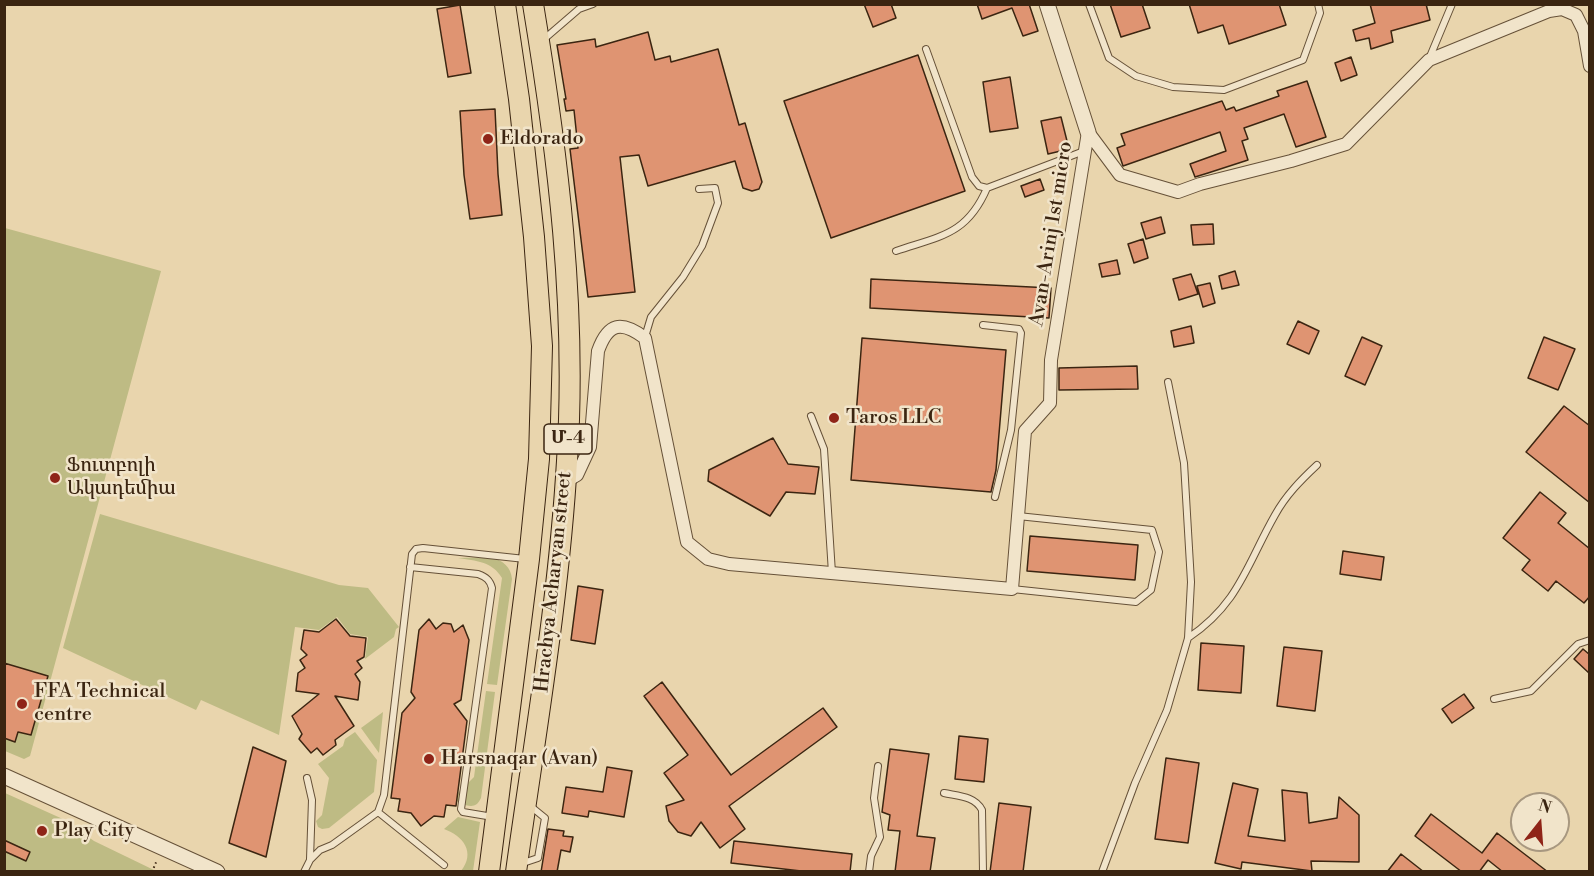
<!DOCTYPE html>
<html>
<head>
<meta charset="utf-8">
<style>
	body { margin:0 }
	#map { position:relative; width:1594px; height:876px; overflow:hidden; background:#e9d5ad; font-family:"Libre Bodoni",serif }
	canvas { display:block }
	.frame { position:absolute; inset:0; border:6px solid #3b2511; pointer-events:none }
	.north { position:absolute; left:1510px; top:792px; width:60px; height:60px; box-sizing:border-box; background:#f1e4ca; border:2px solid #a89880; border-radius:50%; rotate:17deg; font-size:16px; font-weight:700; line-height:24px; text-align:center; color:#3b2511 }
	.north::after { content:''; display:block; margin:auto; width:21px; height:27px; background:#8f2418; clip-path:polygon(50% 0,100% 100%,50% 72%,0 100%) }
</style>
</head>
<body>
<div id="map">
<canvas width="1594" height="876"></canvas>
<div class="frame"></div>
<div class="north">N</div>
</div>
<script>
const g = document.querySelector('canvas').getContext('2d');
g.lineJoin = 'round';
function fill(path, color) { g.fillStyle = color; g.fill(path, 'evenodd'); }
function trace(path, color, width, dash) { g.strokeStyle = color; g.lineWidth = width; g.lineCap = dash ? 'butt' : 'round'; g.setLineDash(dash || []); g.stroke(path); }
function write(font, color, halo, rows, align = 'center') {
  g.font = font + ' "Libre Bodoni","Noto Serif Armenian",serif'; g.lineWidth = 5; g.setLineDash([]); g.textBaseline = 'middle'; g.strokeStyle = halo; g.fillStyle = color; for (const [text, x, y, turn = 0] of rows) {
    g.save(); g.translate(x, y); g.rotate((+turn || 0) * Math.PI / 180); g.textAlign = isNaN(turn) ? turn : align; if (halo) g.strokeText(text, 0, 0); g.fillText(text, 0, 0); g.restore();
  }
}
fill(new Path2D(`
	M5,228L161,271L30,756L24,759L5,751Z
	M100,514L339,585L368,588L399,627L396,629L394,637L365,659L368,637L350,634L337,617L319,630L295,627L279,735L201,700L196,710L63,648Z
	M492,557C503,561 511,567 512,579L497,685L487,684L502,578C492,561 476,561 458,558Z
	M486,691L495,692L481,798C476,809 470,806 460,804L456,800V795L474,777Z
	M383,712L379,753L361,728Z
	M355,732L377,760L374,792L329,828L322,829L318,827L316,821L322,815L329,778L318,764L343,746L345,739Z
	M5,793L65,820L94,841L156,871L5,872Z
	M458,817L480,822L473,871H461C476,852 463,836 444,829Z`), '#bebb84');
const building = new Path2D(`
	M864,4H891L896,18L873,27Z
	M977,4H1029L1038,31L1023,36L1012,8L982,19Z
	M1110,4H1142L1150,28L1121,37Z
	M1189,4H1279L1286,25L1229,44L1223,25L1198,33Z
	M1370,4H1426L1430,20L1391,31L1393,42L1371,49L1369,38L1356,41L1353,30L1375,23Z
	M460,5L471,73L448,77L437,9Z
	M648,32L655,60L670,56L671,62L718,49L739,125L745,123L762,182L759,189L752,191L743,188L735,161L648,186L639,155L620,157L635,292L588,297L570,149L578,148L574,110L566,111L564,99H566L557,45L595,39L596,47Z
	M918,55L965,191L831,238L784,101Z
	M1351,57L1357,75L1341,81L1335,63Z
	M1010,77L1018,128L990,132L983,82Z
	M1307,81L1326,137L1296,147L1284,114L1244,128L1248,139L1242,141L1248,160L1208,173L1195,177L1190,164L1226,151L1220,132L1123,166L1117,148L1125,145L1121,134L1222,101L1226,110L1234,107L1236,111L1279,96L1277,91Z
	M495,109L498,174L502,215L470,219L464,175L460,111Z
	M1061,117L1069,149L1048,154L1041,121Z
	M1040,179L1044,190L1025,197L1021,186Z
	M1161,217L1165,233L1146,239L1141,223Z
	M1213,224L1214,244L1193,245L1191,225Z
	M1143,239L1148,258L1134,263L1128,244Z
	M1117,260L1120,274L1102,277L1099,264Z
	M1235,271L1239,285L1222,289L1219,276Z
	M1191,274L1198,294L1179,300L1173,279Z
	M871,279L1051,288L1049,318L870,308Z
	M1210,283L1215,303L1203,307L1197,286Z
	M1298,321L1319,331L1309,354L1287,344Z
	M1191,326L1194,343L1174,347L1171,331Z
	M1362,337L1382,346L1365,385L1345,376Z
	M1544,337L1575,349L1558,390L1528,378Z
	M862,338L1006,350L996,470L991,492L851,480Z
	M1137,366L1138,389L1059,390V368Z
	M1564,406L1590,426V503L1526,452Z
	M773,438L788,464L819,467L815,494L786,492L770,516L708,481L709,470Z
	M1540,492L1566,513L1558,523L1590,549V596L1584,603L1556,581L1548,591L1522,570L1530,560L1503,538Z
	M1030,536L1138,545L1135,580L1027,571Z
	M1343,551L1384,557L1381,580L1340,574Z
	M578,586L603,590L595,644L571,640Z
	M336,619L350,636L366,638L364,657L357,661L362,668L355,674L360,682L358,700L335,696L354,726L335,740L336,745L323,755L317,748L311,753L299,739L302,734L292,716L319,694L296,691L298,673L305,668L300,660L307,655L301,649L304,630L319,632Z
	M429,619L436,629L443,623L451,624L454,632L463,625L469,640L461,700L454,704L467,721L456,806L446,805L444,817L434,816L421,826L411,813L398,811L400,799L391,798L402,713L415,698L411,692L419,630Z
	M1201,643L1244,646L1241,693L1198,690Z
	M1284,647L1322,651L1315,711L1277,706Z
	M1583,649L1590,655V674L1574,659Z
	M4,663L48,676L31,735L18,732L15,742L4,738Z
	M662,682L731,775L823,708L837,727L729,806L745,829L720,848L701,822L691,836L678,832L669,821L666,806L684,800L664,773L688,755L644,696Z
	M1464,694L1474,708L1452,723L1442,709Z
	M959,736L988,739L984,782L955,779Z
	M253,747L286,761L266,857L229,843Z
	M890,749L929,754L917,836L935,838L930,872H895L900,831L888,830L890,815L882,812Z
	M1166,758L1199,763L1188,843L1155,839Z
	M607,767L632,771L624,817L589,811L588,817L562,813L566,787L603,792Z
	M1233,783L1258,789L1248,836L1285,841L1282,790L1307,793L1309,823L1337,818L1339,797L1359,815V862L1311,861L1312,871L1242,862L1241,869L1215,863Z
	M999,803L1031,807L1023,872H990Z
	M1431,814L1482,853L1497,833L1548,872H1503L1488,860L1479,872H1462L1415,836Z
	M548,829L564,831L563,836L573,837L570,852L561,850L557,872H541Z
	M4,840L30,852L26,861L4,851Z
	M734,841L852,854L850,872H810L731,863Z
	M1401,854L1424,872H1387Z`);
fill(building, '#df9472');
trace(building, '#3b2511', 1.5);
const service = new Path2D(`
	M1089,4L1109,58L1136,76L1173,87L1224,90L1303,60L1320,13L1318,4
	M543,40L579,9L593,4
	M926,49L972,177L979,186L987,188L1084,151
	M1429,59L1452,4
	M896,251C940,236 967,235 987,188
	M983,325L1019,329L1021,333L1011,430L995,497
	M645,337L651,317L683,277L702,246L718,203L715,188L699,189
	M811,416L824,449L832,573
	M410,567L478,574C486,577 490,580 492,588L461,809L463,812L493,817
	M1012,589L1136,602L1151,590L1159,552L1152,530L1018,516
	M1188,638C1239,604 1247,564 1275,515C1286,495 1301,480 1317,465
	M1494,699L1531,691L1578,644L1590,640
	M307,778L312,800L310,859
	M944,793C958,796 975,796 982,810L983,872
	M378,812L444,865
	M520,864L538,858L545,818L529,805
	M304,872L310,860L320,850L332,845L378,812L384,795L412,554L416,549L423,548L525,559
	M869,872L871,856L880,837L874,798L878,766
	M1102,872L1135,783L1167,710L1188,638L1191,582L1184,463L1168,382`);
const minor = new Path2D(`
	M565,482L577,475L590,447L598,351C608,323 621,320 645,338L687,542L708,559L729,564L1012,589L1025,431L1050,403L1051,360L1088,132L1120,175L1178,192L1200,184L1291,161L1346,144L1429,60L1549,11L1562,9L1576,15L1584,31L1590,66`);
const tertiary = new Path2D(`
	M1047,4L1088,132
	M4,776L217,872`);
const trunk = new Path2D(`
	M489,872L529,559L539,459L542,346L534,237L519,99L505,4
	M516,872C535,735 559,599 567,461C577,308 558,155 533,4`);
trace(service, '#665138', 8);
trace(minor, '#665138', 14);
trace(tertiary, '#665138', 17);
trace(trunk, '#3b2511', 22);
trace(new Path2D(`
	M152,872L157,860`), '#3b2511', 2, [1.5, 3]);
trace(service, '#f1e4ca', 6);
trace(minor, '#f1e4ca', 12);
trace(tertiary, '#f1e4ca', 15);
trace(trunk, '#e9d5ad', 20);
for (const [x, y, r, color] of [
	[488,139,6,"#8f2418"],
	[834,418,6,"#8f2418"],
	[55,478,6,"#8f2418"],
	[22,704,6,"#8f2418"],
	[429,759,6,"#8f2418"],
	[42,831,6,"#8f2418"]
]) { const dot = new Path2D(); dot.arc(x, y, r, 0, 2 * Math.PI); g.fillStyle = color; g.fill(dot); trace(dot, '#f1e4ca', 2); }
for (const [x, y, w] of [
	[568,439,48]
]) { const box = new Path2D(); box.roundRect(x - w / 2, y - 15, w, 30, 4.5); g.fillStyle = '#f1e4ca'; g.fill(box); trace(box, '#3b2511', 1.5); }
write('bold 18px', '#3b2511', null, [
	["Մ-4",568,439]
]);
write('20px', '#3b2511', '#f1e4ca', [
	["Eldorado",500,139],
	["Taros LLC",846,418],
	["Ֆուտբոլի",67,466],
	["Ակադեմիա",67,489],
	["FFA Technical",34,692],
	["centre",34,715],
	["Harsnaqar (Avan)",441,759],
	["Play City",54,831]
], 'left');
write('20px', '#3b2511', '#f1e4ca', [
	["Avan-Arinj 1st micro",1052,234,-81],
	["Hrachya Acharyan street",554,582,-84]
]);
</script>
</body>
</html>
